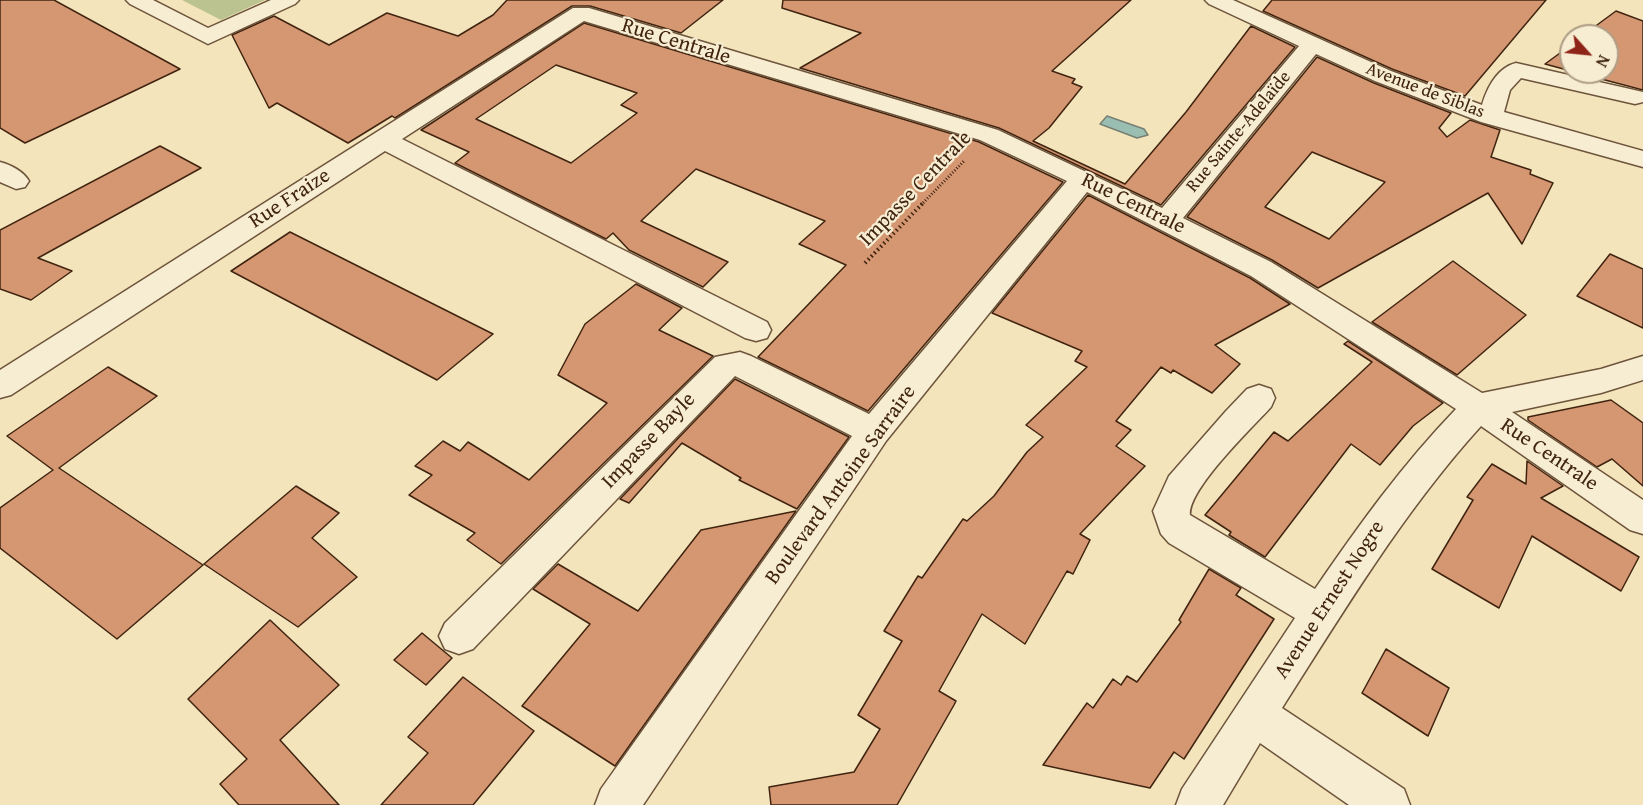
<!DOCTYPE html>
<html>
<head>
<meta charset="utf-8">
<style>
	body { margin:0 }
	#map { position:relative; width:1643px; height:805px; overflow:hidden; background:#f3e4bb; font-family:"Gentium Book Plus",serif }
	canvas { display:block }
	.north { position:absolute; left:1559px; top:24px; width:60px; height:60px; box-sizing:border-box; background:#f7edd3; border:2px solid #ae9d85; border-radius:50%; rotate:117deg; font-size:16px; font-weight:700; line-height:24px; text-align:center; color:#402410 }
	.north::after { content:''; display:block; margin:auto; width:21px; height:27px; background:#8f2418; clip-path:polygon(50% 0,100% 100%,50% 72%,0 100%) }
</style>
</head>
<body>
<div id="map">
<canvas width="1643" height="805"></canvas>
<div class="north">N</div>
</div>
<script>
const g = document.querySelector('canvas').getContext('2d');
g.lineJoin = 'round';
function fill(path, color) { g.fillStyle = color; g.fill(path, 'evenodd'); }
function trace(path, color, width, dash) { g.strokeStyle = color; g.lineWidth = width; g.lineCap = dash ? 'butt' : 'round'; g.setLineDash(dash || []); g.stroke(path); }
function write(font, color, halo, rows, align = 'center') {
  g.font = font + ' "Gentium Book Plus",serif'; g.lineWidth = 4.5; g.setLineDash([]); g.textBaseline = 'middle'; g.strokeStyle = halo; g.fillStyle = color; for (const [text, x, y, turn = 0] of rows) {
    g.save(); g.translate(x, y); g.rotate((+turn || 0) * Math.PI / 180); g.textAlign = isNaN(turn) ? turn : align; if (halo) g.strokeText(text, 0, 0); g.fillText(text, 0, 0); g.restore();
  }
}
fill(new Path2D(`
	M182,0H265L221,20Z`), '#bbc490');
const water = new Path2D(`
	M1107,116L1144,129L1148,135L1137,138L1100,124Z`);
fill(water, '#9bbeb3');
trace(water, '#778072', 1.5);
const building = new Path2D(`
	M0,0H54L180,69L25,143L0,128Z
	M507,0H723L681,33L590,6H572L395,118L392,116L348,143L277,103L269,108L232,35L274,16L329,45L387,13L458,36L493,15Z
	M783,0H1131L1052,71L1075,79L1072,83L1082,87L1049,128L1033,141L1125,184L1186,112L1251,26L1295,47L1161,205L999,128L800,68L861,33L782,8Z
	M1272,0H1546L1465,96L1392,69L1263,11Z
	M1616,11L1643,21V90L1575,72H1607V36H1582Z
	M584,23L979,142L1063,182L868,411L758,357L846,265L799,244L825,221L696,169L641,221L728,262L703,287L629,250L613,233L606,239L455,163L469,152L421,130ZM556,65L637,93L621,105L637,113L571,163L476,119Z
	M1571,45V71L1545,64Z
	M1317,57L1374,83L1451,113L1439,128L1447,137L1470,120L1500,130L1491,157L1531,170L1530,174L1553,183L1522,244L1488,193L1318,288L1272,260L1187,217ZM1312,152L1385,182L1329,239L1265,207Z
	M160,146L201,168L38,258L72,271L31,300L0,289V230Z
	M1088,195L1250,278L1290,304L1215,345L1240,364L1212,393L1173,370L1171,373L1161,367L1116,421L1131,430L1116,446L1145,466L1080,534L1090,540L1073,574L1067,571L1025,644L982,614L939,691L956,701L954,705L897,805H771L769,787L854,772L880,729L858,715L902,641L884,631L918,576L922,578L963,519L967,521L994,496L1027,452L1043,437L1026,425L1087,367L1075,361L1082,351L992,313Z
	M290,232L493,334L437,380L231,271Z
	M1610,254L1643,269V328L1577,296Z
	M1453,261L1526,315L1457,375L1372,322Z
	M636,284L682,308L659,330L713,356L501,564L467,540L475,533L409,495L432,475L415,466L443,441L460,451L468,442L529,480L607,403L558,375L585,324Z
	M1348,341L1443,403L1413,426L1380,465L1351,444L1265,557L1229,535L1231,532L1205,515L1274,432L1288,441L1372,362L1344,344Z
	M108,367L157,396L59,468L203,565L117,639L0,548V508L53,470L7,436Z
	M735,379L849,437L797,509L739,480L741,478L682,443L629,503L620,499Z
	M1611,400L1643,423V486L1612,459L1597,467L1528,420V417Z
	M1527,461L1563,486L1541,498L1639,557L1621,591L1532,536L1499,608L1432,569L1473,500L1467,497L1492,464L1526,484Z
	M296,486L339,513L312,538L357,577L298,627L204,564Z
	M796,511L615,766L522,706L590,624L533,589L558,564L638,611L701,530Z
	M1209,569L1241,588L1236,595L1274,619L1184,759L1174,752L1150,788L1043,765L1087,703L1093,708L1113,679L1121,685L1127,676L1137,682L1181,622L1179,620Z
	M270,620L339,685L280,740L339,805H239L220,784L247,759L188,699Z
	M422,633L452,658L426,685L394,660Z
	M1386,649L1449,688L1428,736L1362,693Z
	M463,677L534,731L473,805H381L428,753L408,737Z`);
fill(building, '#d59772');
trace(building, '#402410', 1.5);
const minor = new Path2D(`
	M126,0H153L208,28L271,0H299L295,4L208,44L130,4Z
	M1205,0H1233L1391,71L1482,105C1487,88 1497,68 1516,63L1643,92V102L1635,104L1521,78L1510,90L1504,112L1643,151V167L1481,122L1375,81L1316,54L1183,218L1271,262L1482,393L1601,369L1643,356V380L1601,393L1512,412L1643,500V534L1630,530L1481,426C1403,512 1344,611 1282,708L1404,789L1410,805H1349L1260,743L1223,805H1176L1182,789L1295,618L1169,543L1161,534L1153,511L1169,476L1226,411L1247,389L1259,385L1271,389L1275,398L1271,407C1252,428 1188,489 1190,515L1315,589C1359,525 1402,465 1456,409L1251,276L1087,192L886,441L643,805H595L601,789L852,436L735,376L473,649L459,654L445,649L439,636L445,623L715,357L740,352L751,356L869,414L1067,181L980,140L584,21L402,139L767,322L771,330L767,338L756,341L745,338L385,151L11,395L0,398V370L573,8H589L998,130L1162,208L1299,46L1209,4Z
	M0,162C11,165 23,171 29,181L25,187L16,189L0,182Z`);
trace(minor, '#6d543b', 3);
trace(new Path2D(`
	M921,205L965,160`), '#402410', 3, [1, 2]);
trace(new Path2D(`
	M865,263L923,203`), '#402410', 4, [1.5, 3]);
fill(minor, '#f7edd3');
write('18px', '#402410', '#f7edd3', [
	["Avenue de Siblas",1425,91,21],
	["Rue Sainte-Adelaïde",1239,132,-50]
]);
write('21px', '#402410', '#f7edd3', [
	["Rue Centrale",676,42,17],
	["Impasse Centrale",916,189,-46],
	["Rue Fraize",290,199,-33],
	["Rue Centrale",1133,204,26],
	["Impasse Bayle",649,441,-46],
	["Rue Centrale",1549,455,34],
	["Boulevard Antoine Sarraire",841,485,-54],
	["Avenue Ernest Nogre",1330,600,-57]
]);
</script>
</body>
</html>
